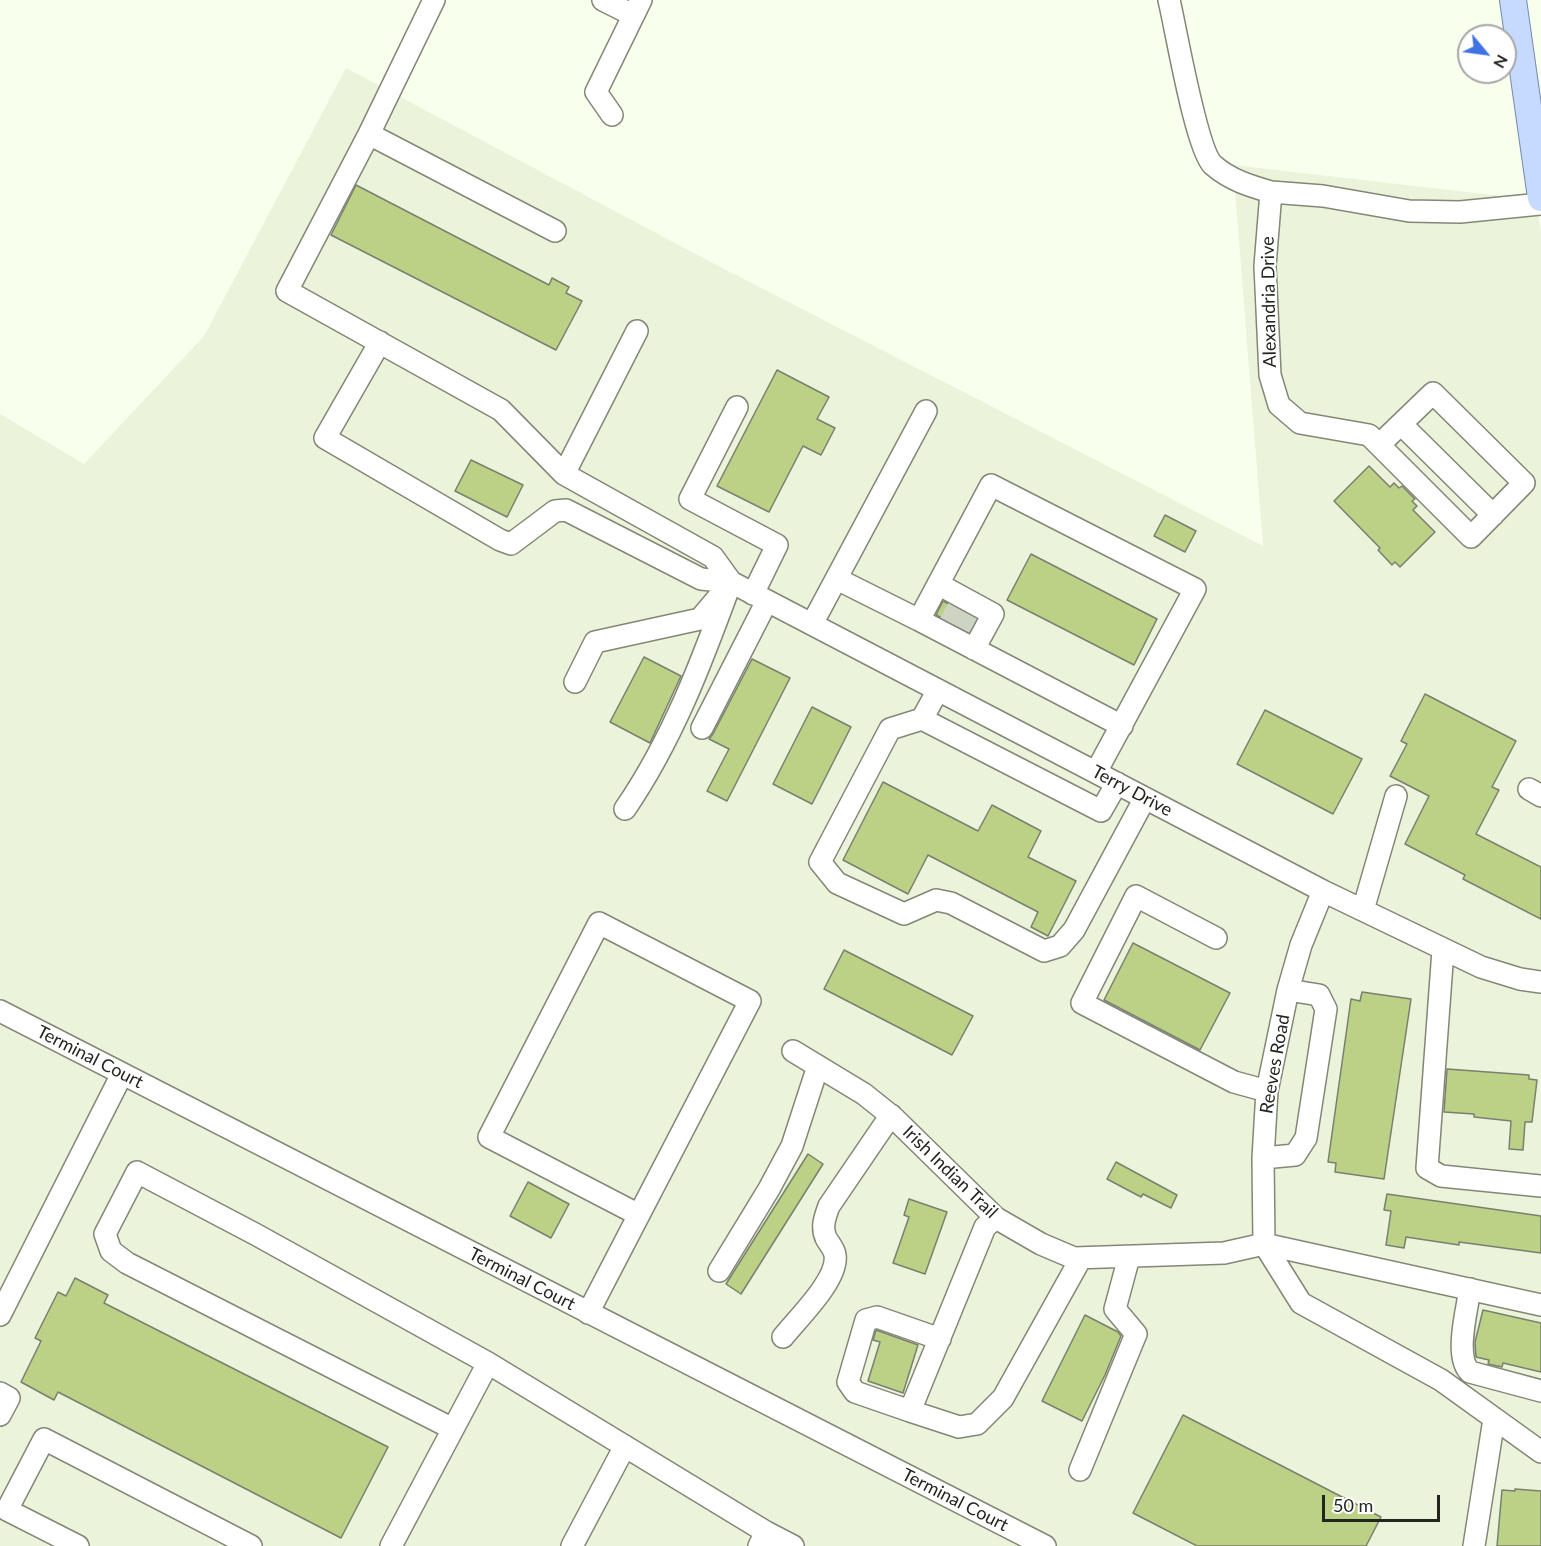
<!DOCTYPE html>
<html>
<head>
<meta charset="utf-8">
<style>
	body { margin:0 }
	#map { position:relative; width:1541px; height:1546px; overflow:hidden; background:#f8ffec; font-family:Lato,sans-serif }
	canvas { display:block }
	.north { position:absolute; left:1457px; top:24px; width:60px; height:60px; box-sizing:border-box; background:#fff; border:2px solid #a7a8a5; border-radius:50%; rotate:119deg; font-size:16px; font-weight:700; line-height:24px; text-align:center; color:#23261f }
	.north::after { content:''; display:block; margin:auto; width:21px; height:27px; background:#4074e5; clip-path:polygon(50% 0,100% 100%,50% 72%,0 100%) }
	.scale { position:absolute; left:1322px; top:1495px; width:118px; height:27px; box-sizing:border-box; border:3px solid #23261f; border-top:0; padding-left:8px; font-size:18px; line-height:21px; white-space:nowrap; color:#23261f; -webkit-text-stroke:4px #fff; paint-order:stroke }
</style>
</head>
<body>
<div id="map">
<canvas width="1541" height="1546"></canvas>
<div class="north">N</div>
<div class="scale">50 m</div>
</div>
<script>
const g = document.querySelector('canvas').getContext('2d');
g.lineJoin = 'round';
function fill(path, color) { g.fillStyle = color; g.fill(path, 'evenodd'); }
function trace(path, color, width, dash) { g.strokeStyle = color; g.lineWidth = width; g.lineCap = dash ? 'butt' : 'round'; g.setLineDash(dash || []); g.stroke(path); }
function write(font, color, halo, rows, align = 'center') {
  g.font = font + ' Lato,sans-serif'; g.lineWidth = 4.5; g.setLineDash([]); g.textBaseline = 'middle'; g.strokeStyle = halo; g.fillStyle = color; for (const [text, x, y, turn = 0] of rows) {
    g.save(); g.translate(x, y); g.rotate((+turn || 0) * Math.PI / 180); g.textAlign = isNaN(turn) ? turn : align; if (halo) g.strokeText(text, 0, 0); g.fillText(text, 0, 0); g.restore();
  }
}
fill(new Path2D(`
	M346,68L705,259L1263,546L1233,165L1536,200L1541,232V1546H0V414L84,464L204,336Z`), '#ebf4da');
const building = new Path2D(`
	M356,185L549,285L552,278L569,287L566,293L582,301L556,350L331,235Z
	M777,370L829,397L817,419L835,428L821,455L803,446L769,512L717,486Z
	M471,460L523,485L507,517L455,491Z
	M1369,466L1390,487L1394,483L1399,488L1402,486L1415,499L1412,501L1417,506L1413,510L1435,532L1400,567L1395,562L1392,565L1378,550L1380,548L1334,501Z
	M1165,515L1196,531L1185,552L1154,536Z
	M1031,554L1157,619L1134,665L1007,600Z
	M943,601L976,619L969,632L936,615Z
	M644,657L681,676L650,743L610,722Z
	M752,659L790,678L727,801L707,791L729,749L709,739L713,734Z
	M1425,694L1516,741L1492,787L1499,790L1476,834L1541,867V919L1463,879L1465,875L1405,844L1429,796L1390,776L1407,744L1401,741Z
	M812,707L851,727L812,804L773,784Z
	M1265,710L1362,759L1333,814L1237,764Z
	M883,782L978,831L992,805L1041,831L1028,857L1076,881L1048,936L1031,927L1038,912L928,855L908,894L843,860Z
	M1133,943L1230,993L1200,1050L1104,1000Z
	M844,950L973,1016L952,1055L824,989Z
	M1362,992L1411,999L1384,1179L1335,1172L1336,1163L1328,1162L1351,999L1360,1001Z
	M1447,1069L1529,1075V1079L1537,1080L1532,1122H1525L1523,1150L1509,1149L1511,1121L1474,1117V1114L1444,1112Z
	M808,1154L823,1164L741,1294L726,1284Z
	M1116,1162L1177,1195L1171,1208L1143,1194L1141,1197L1107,1179Z
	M528,1182L569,1204L551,1238L510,1216Z
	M1387,1194L1541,1216V1253L1459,1242V1245L1406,1237L1404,1248L1386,1245L1391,1211L1384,1210Z
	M909,1199L947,1212L925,1274L893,1263L909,1217L904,1215Z
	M75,1278L108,1295L104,1303L388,1447L341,1538L58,1392L54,1400L21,1382L41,1341L35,1338L58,1292L66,1296Z
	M1483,1310L1541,1323V1372L1503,1363L1502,1367L1488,1364L1489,1360L1476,1357L1475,1342Z
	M1085,1315L1118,1332L1121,1336L1105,1375L1082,1421L1042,1401Z
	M876,1330L918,1345L903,1393L868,1381L880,1342L873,1340Z
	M1183,1415L1381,1517L1366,1546H1197L1133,1513Z
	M1515,1489L1541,1491V1546H1497L1502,1490L1515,1491Z`);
fill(building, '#bbd186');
trace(building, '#7a7f6f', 1.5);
trace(new Path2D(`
	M949,624L958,607
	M963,632L973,614`), '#cdd4c3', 21, [21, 10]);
const minor = new Path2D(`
	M603,0L633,15
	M1169,0C1176,29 1196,149 1213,165C1230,180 1250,186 1271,192
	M612,115L596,92L641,0
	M369,134L434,0
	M555,231L369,134L287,291L501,410L564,474
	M637,331L564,474L713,557L731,582
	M380,342L325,438L500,540L511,544L555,511L566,510L701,579L731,582L1323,891L1481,967L1520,979L1541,982
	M737,407L690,499L777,545L753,594
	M1401,424L1493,515
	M1379,445L1433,393L1524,483L1471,537L1369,435L1300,423L1279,405L1270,375L1265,266L1271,192L1323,196L1409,211L1460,212L1541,204
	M837,579L919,620
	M938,584L993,614L974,649
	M812,624L926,411
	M575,682L595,642L700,619L721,594
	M938,690L922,719L1101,811L1117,783
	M922,719L890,729L820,862L837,883L904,914L936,900L951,903L1044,951L1060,946L1074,930L1145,798
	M702,728L767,601
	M1096,772L1195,589L991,485L919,620L1122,726
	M1529,789L1541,796
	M625,809C673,739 702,661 731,582
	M1363,910L1396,796
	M1216,938L1136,896L1082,1003L1234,1082L1267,1091
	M1443,950L1427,1168L1441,1176L1541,1186
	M0,1011L1045,1546
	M793,1051L864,1094L894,1118L996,1218L1041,1244L1074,1258L1224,1253L1264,1244L1541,1305
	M1263,1158L1295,1155L1306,1138L1326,1009L1319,995L1288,990
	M996,1218L985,1227L910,1411L959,1427L977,1424L1003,1398L1081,1258
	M1264,1244L1263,1158L1267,1091L1288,990L1301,945L1323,891
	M1264,1244L1301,1303L1441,1380L1541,1452
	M719,1271L769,1189L792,1146L818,1066
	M1470,1289C1467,1310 1454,1357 1470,1372L1541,1391
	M588,1313L750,1001L599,923L489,1137L639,1215
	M0,1315L122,1074
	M783,1337C798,1318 839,1279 835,1255C834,1248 829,1244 826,1238C821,1227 825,1217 829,1206L891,1115
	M0,1393L9,1398L0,1415
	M910,1411L855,1392L848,1382L866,1320L877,1317L940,1339
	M453,1429L127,1263L111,1251L105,1234L137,1172L255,1234L488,1363L766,1532L759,1546
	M1080,1470L1136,1334L1115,1309L1129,1257
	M766,1532L793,1546
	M78,1546L7,1510L44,1439L251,1546
	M391,1546L488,1363
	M572,1546L625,1446
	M1474,1546L1494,1419`);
const major = new Path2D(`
	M1513,0L1541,198`);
trace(minor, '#828776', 24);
trace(major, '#748aaf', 28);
trace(minor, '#fff', 21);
trace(major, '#c6d9fe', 26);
write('18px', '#23261f', '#fff', [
	["Alexandria Drive",1269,302,-91],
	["Terry Drive",1132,791,28],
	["Terminal Court",90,1057,27],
	["Reeves Road",1275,1064,-80],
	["Irish Indian Trail",950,1172,44],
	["Terminal Court",522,1279,27],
	["Terminal Court",955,1500,27]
]);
</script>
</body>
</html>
